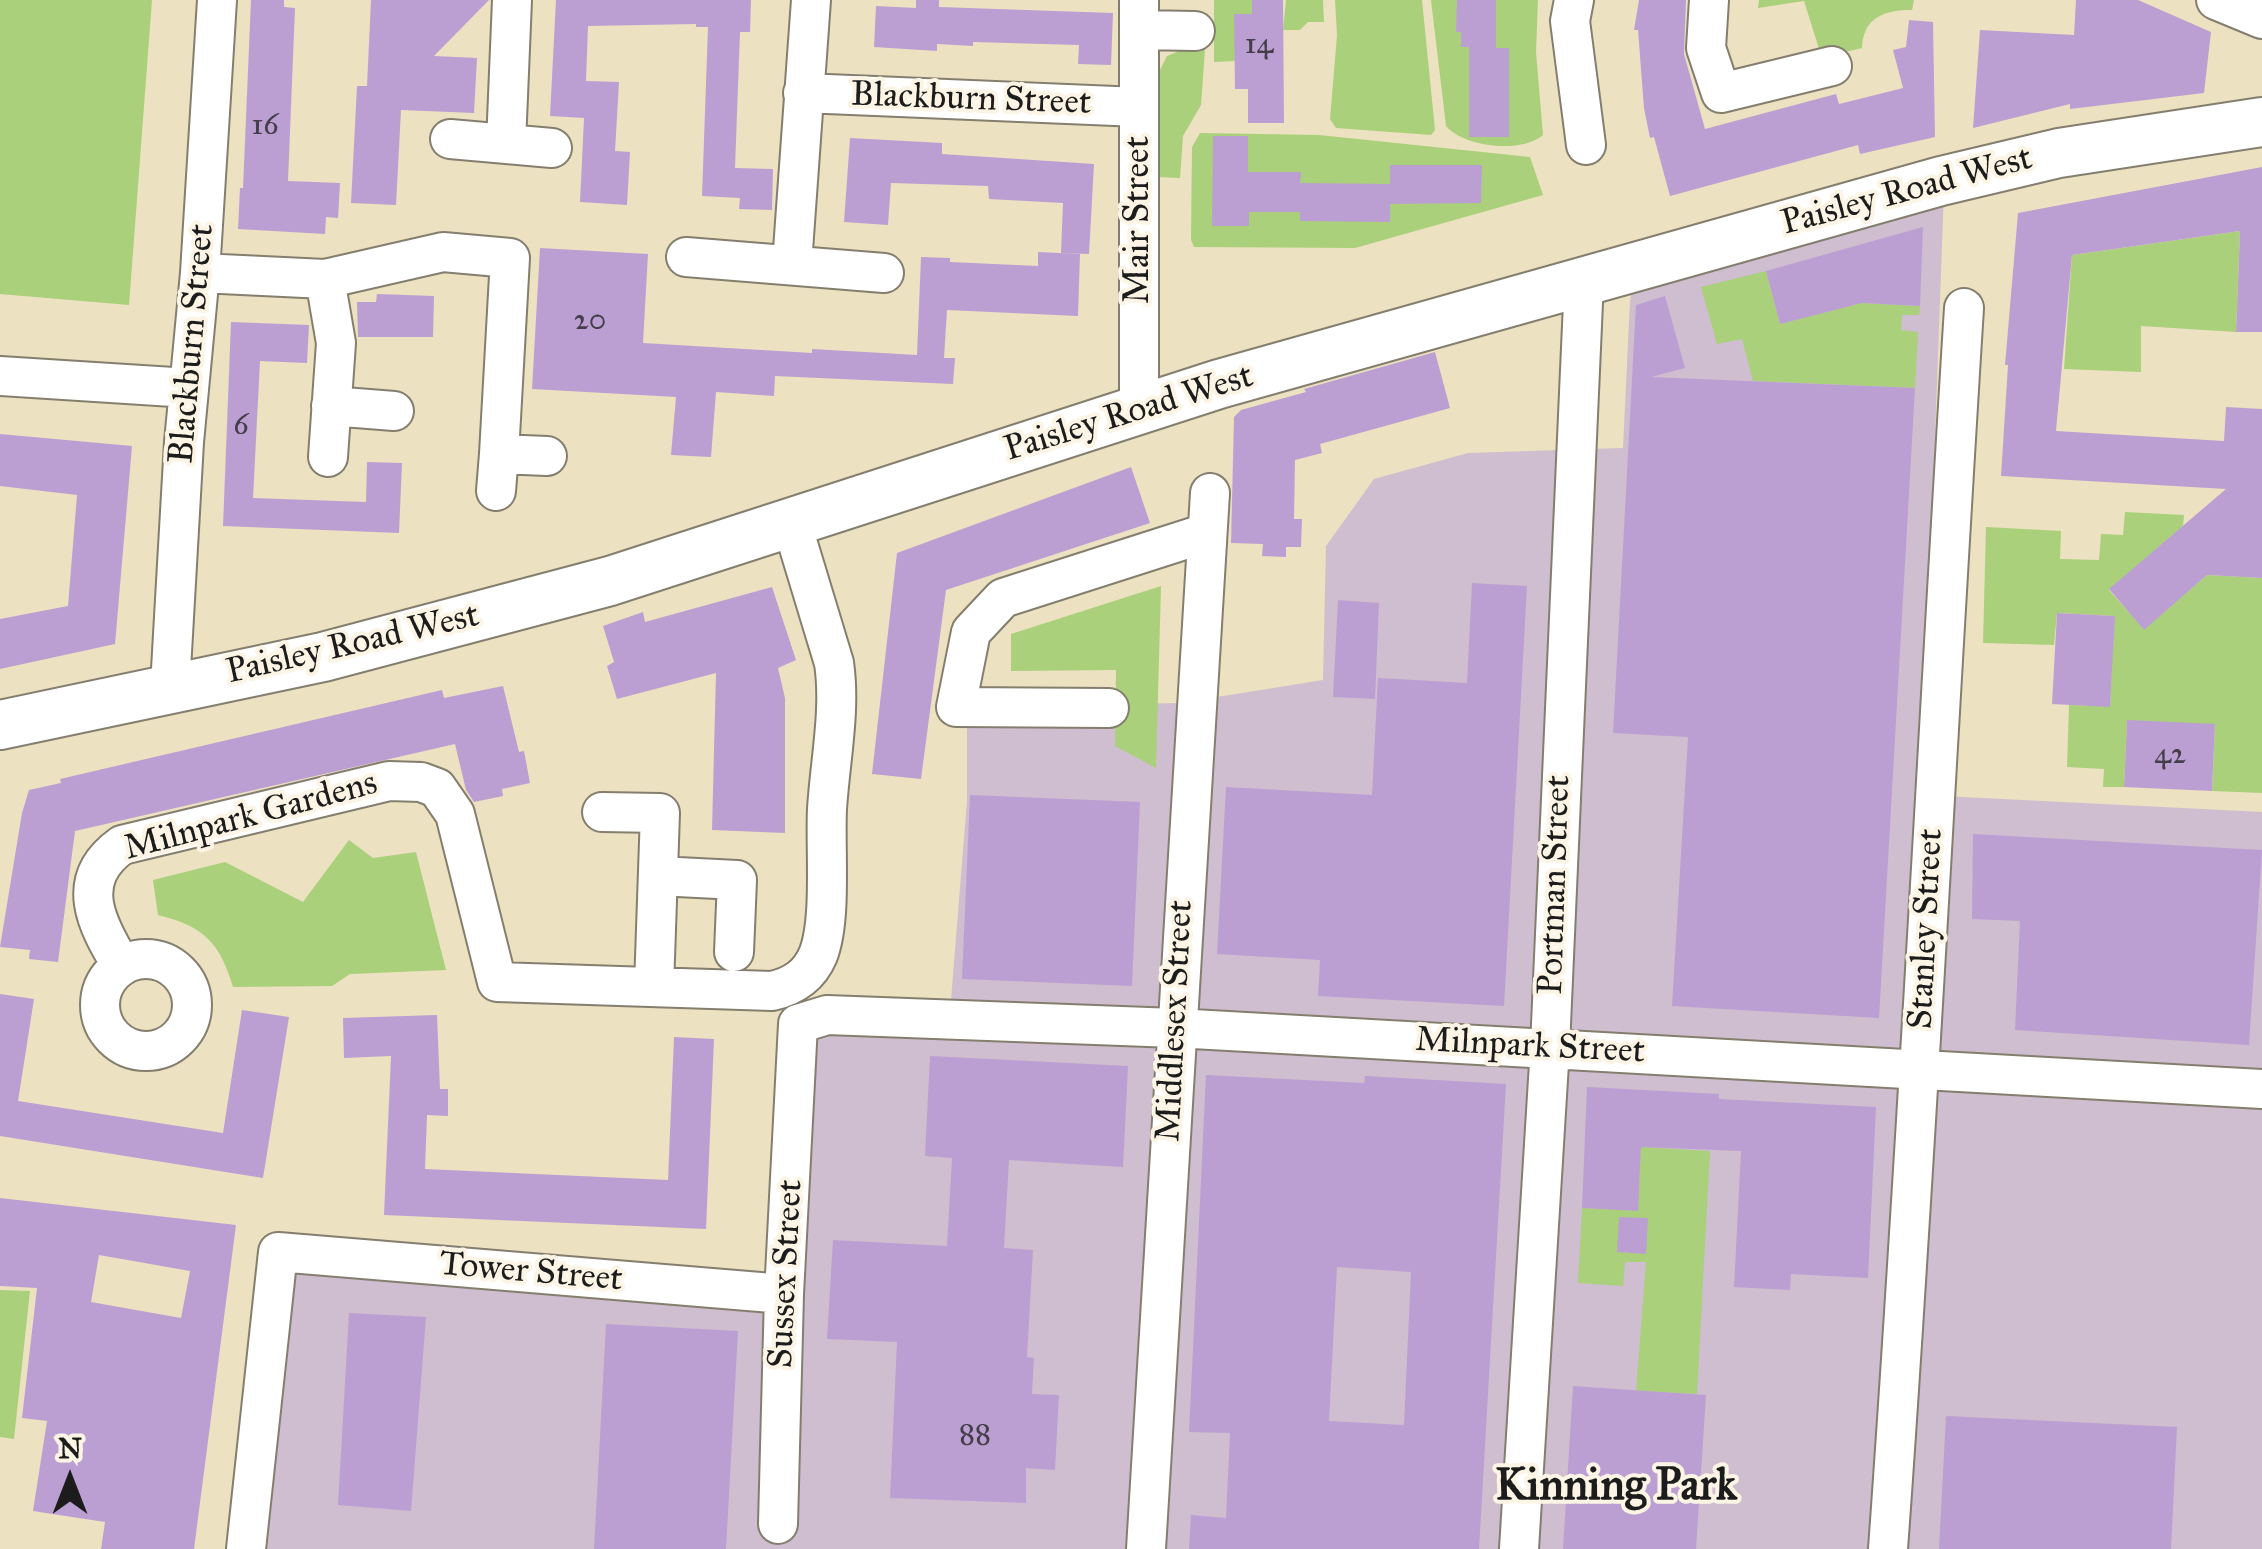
<!DOCTYPE html>
<html>
<head>
<meta charset="utf-8">
<style>
	body { margin:0 }
	#map { position:relative; width:2262px; height:1549px; overflow:hidden; background:#ece1c0; font-family:"IM FELL Great Primer",serif }
	canvas { display:block }
	.north { position:absolute; left:20px; top:1429px; width:100px; height:100px; -webkit-text-stroke:8px #fcf5e5; paint-order:stroke; rotate:0deg; font-size:28px; font-weight:700; line-height:40px; text-align:center; color:#1c1c1c }
	.north::after { content:''; display:block; margin:auto; width:35px; height:45px; background:#1c1c1c; clip-path:polygon(50% 0,100% 100%,50% 72%,0 100%) }
</style>
</head>
<body>
<div id="map">
<canvas width="2262" height="1549"></canvas>
<div class="north">N</div>
</div>
<script>
const g = document.querySelector('canvas').getContext('2d');
g.lineJoin = 'round';
function fill(path, color) { g.fillStyle = color; g.fill(path, 'evenodd'); }
function trace(path, color, width, dash) { g.strokeStyle = color; g.lineWidth = width; g.lineCap = dash ? 'butt' : 'round'; g.setLineDash(dash || []); g.stroke(path); }
function write(font, color, halo, rows, align = 'center') {
  g.font = font + ' "IM FELL Great Primer",serif'; g.lineWidth = 8; g.setLineDash([]); g.textBaseline = 'middle'; g.strokeStyle = halo; g.fillStyle = color; for (const [text, x, y, turn = 0] of rows) {
    g.save(); g.translate(x, y); g.rotate((+turn || 0) * Math.PI / 180); g.textAlign = isNaN(turn) ? turn : align; if (halo) g.strokeText(text, 0, 0); g.fillText(text, 0, 0); g.restore();
  }
}
fill(new Path2D(`
	M1945,162L1922,795L2262,812V1549H240L287,1251L782,1294L804,1010L949,1025L967,801V708L1180,703L1323,680L1326,546L1374,479L1468,453L1623,448L1630,301L1640,248Z`), '#cfbdd0');
fill(new Path2D(`
	M0,0H152L129,305L0,294Z
	M1214,0H1252V14L1235,61L1214,62Z
	M1286,0H1323L1324,22H1308L1300,30H1283Z
	M1335,0H1422L1435,130L1431,135L1336,128L1330,119L1337,35Z
	M1431,0H1538L1536,52L1543,135C1521,154 1464,147 1446,126Z
	M1759,0H1914L1912,10C1885,10 1863,17 1862,48L1832,55L1820,52L1804,1L1758,8Z
	M1184,49H1205L1201,105L1183,136L1180,178L1157,177L1159,72L1167,56Z
	M1200,133L1319,135L1530,157L1543,195L1355,248L1194,247L1191,240L1192,147Z
	M2240,231L2236,332L2141,326V372L2064,369L2072,255Z
	M1766,271L1780,324L1861,303L1920,306L1919,315H1902L1901,330L1918,332L1915,388L1753,381L1742,339L1717,344L1701,287Z
	M2125,512L2184,515L2183,526L2109,590L2144,629L2207,575L2262,578V793L2212,791L2215,725L2127,721L2124,787H2103L2104,769L2067,767L2069,705L2110,706L2114,616L2057,613L2054,645L1983,643L1986,527L2061,531L2060,559L2099,560L2101,534L2123,535Z
	M1161,586L1156,768L1115,746L1116,670L1011,671V634Z
	M349,840L373,858L416,852L446,970L350,974L332,986L233,987C220,943 204,926 158,915L153,880L225,862L303,902Z
	M1641,1147L1710,1151L1697,1394L1636,1391L1646,1262H1625L1623,1286L1578,1283L1582,1208L1638,1210Z
	M0,1290L30,1291L14,1439L0,1437Z`), '#aad07b');
fill(new Path2D(`
	M251,0H284V7L295,8L288,181L340,183L338,218L326,217L325,234L238,229L240,188H243Z
	M371,0H489L434,56L477,58L474,113L401,110L396,205L351,203L357,86H367Z
	M556,0H751L750,32H740L735,168L773,169L772,210L739,209L740,198L702,196L708,27H696V24L588,26L586,81L619,82L615,151L630,152L627,205L580,202L584,118L550,116Z
	M916,0H939V7L1113,13L1111,65L1078,64L1079,45L973,42V46L937,44V51L874,47L876,6L916,8Z
	M1252,0H1283L1284,123H1248V89H1235L1234,14H1252Z
	M1457,0H1496V48H1509V137H1469V47H1461V32H1456Z
	M1639,0H1686L1684,54L1705,129L1836,94L1839,104L1903,88L1893,50L1906,47L1909,20L1933,22L1935,137L1860,154L1858,145L1670,196L1654,137L1650,138L1644,108L1638,30H1634Z
	M2076,0H2138L2211,32L2204,93L2070,109V104L1973,128L1980,30L2074,35Z
	M1213,136H1248V172H1301L1300,183L1390,184V165H1482L1481,203L1390,204V222L1300,221V212H1249V226H1212Z
	M850,138L942,143V154L1094,164L1089,254L1061,253L1063,203L989,199L988,186L891,183L888,225L844,222Z
	M2262,167V332H2236L2240,231L2072,255L2056,431L2224,441L2226,407L2262,409V578L2207,575L2144,630L2109,589L2226,489L2001,476L2008,365H2005L2018,213Z
	M1923,227L1920,306L1862,303L1780,324L1766,271Z
	M540,248L648,254L643,343L812,353V349L917,355L921,257L950,258V262L1038,266V252L1080,254L1078,316L947,310L944,358H955L953,384L775,376L774,396L716,392L711,457L671,455L676,397L532,389Z
	M377,294L434,296L433,337H358L357,302H376Z
	M1665,296L1685,368L1651,377L1915,388L1879,1018L1672,1006L1688,737L1613,733L1636,305Z
	M231,322L309,325L307,363L260,361L253,498L366,502L367,462L402,463L399,533L223,526Z
	M1435,352L1450,408L1320,444L1322,453L1295,460L1294,519H1302L1301,547H1286V557L1262,556L1263,544L1231,543L1234,417L1241,410L1306,392L1304,389Z
	M0,434L132,446L115,644L0,669V619L68,606L77,495L0,486Z
	M1131,467L1150,523L946,590L921,779L872,774L897,553Z
	M1472,583L1527,586L1504,1006L1318,996L1320,960L1217,954L1226,787L1372,795L1378,678L1467,683Z
	M772,587L796,660L778,668L785,698V833L712,830L716,673L617,699L607,666L614,662L603,626L643,612L645,622Z
	M1338,600L1379,603L1375,699L1333,697Z
	M2057,613L2115,616L2110,707L2052,704Z
	M503,686L519,752L524,751L530,783L502,789L503,796L474,802L466,790L455,744L75,831L58,962L29,959L30,950L0,947L22,813L29,790L61,783L60,779L442,690L444,698Z
	M2127,720L2215,724L2212,791L2124,787Z
	M970,795L1140,802L1132,986L962,979Z
	M1973,834L2262,850L2249,1045L2015,1030L2020,921L1972,919Z
	M0,994L34,999L18,1101L223,1133L242,1010L289,1017L263,1178L0,1136Z
	M437,1015L440,1089H448V1116L427,1115L425,1169L668,1180L674,1037L714,1039L706,1229L384,1215L391,1056L344,1058L343,1018Z
	M930,1056L1128,1066L1123,1167L1009,1160L1004,1248L1033,1250L1027,1357L1034,1358L1032,1394L1059,1395L1055,1470L1026,1468V1503L890,1498L897,1342L827,1339L833,1240L947,1246L952,1158L925,1156Z
	M1206,1075L1364,1083L1365,1076L1506,1084L1479,1549H1189L1191,1515L1226,1518L1230,1433L1189,1432ZM1337,1267L1411,1272L1404,1425L1329,1421Z
	M1587,1087L1719,1094V1099L1876,1107L1868,1278L1791,1274L1790,1290L1734,1287L1741,1151L1641,1147L1638,1211L1582,1208Z
	M0,1198L236,1225L194,1549H101L105,1522L33,1511L47,1421L22,1418L37,1288L0,1286ZM99,1255L190,1271L181,1318L91,1302Z
	M1619,1217L1648,1218L1646,1254L1617,1252Z
	M349,1313L426,1317L411,1511L338,1505Z
	M606,1324L738,1331L726,1549H594Z
	M1573,1386L1706,1395L1696,1549H1563Z
	M1946,1416L2177,1427L2171,1549H1939Z`), '#bc9fd2');
const minor = new Path2D(`
	M1139,0V409
	M1574,0L1570,21L1586,145
	M1709,0L1706,48L1721,93L1832,66
	M2216,0L2262,19
	M1139,30L1195,31
	M803,93L1139,107
	M450,139L552,148
	M506,144L512,0
	M686,257L884,273
	M792,264L811,0
	M200,273L325,279L443,252L510,258L499,454L547,456
	M325,279L336,343L328,457
	M0,376L189,388
	M331,406L394,411
	M496,491L499,454
	M170,687L184,442L200,273L217,0
	M1109,708L956,707L971,632L1003,598L1206,533
	M602,812L660,813L654,987
	M658,876L737,880L734,952
	M100 1005a46 46 0 1 1 92 0a46 46 0 1 1-92 0Z
	M122,966C96,924 73,880 122,845L389,781L421,782L437,788L455,814L497,982L772,991C794,986 809,976 818,955C832,920 825,849 827,809C830,761 841,710 834,663L791,521
	M778,1524L784,1294L798,1024L827,1015L1175,1028L2262,1089
	M246,1549L278,1252L784,1294
	M1146,1549L1210,493
	M1519,1549L1550,1047L1584,280
	M1888,1549C1918,1136 1938,722 1964,308`);
const major = new Path2D(`
	M0,725L323,657L610,581L1219,384L1941,181L2059,153L2262,122`);
trace(minor, '#847e6e', 42);
trace(major, '#847e6e', 52);
trace(minor, '#fff', 38);
trace(major, '#fff', 48);
write('30px', '#443d4a', null, [
	["14",1259,46],
	["16",265,127],
	["20",590,322],
	["6",241,427],
	["42",2170,756],
	["88",975,1437]
]);
write('35px', '#1c1c1c', '#fcf5e5', [
	["Blackburn Street",971,100,2],
	["Paisley Road West",1907,192,-15],
	["Mair Street",1139,220,-90],
	["Blackburn Street",193,344,-85],
	["Paisley Road West",1129,414,-17],
	["Paisley Road West",353,645,-13],
	["Milnpark Gardens",251,817,-15],
	["Portman Street",1556,885,-88],
	["Stanley Street",1927,929,-87],
	["Middlesex Street",1176,1021,-87],
	["Milnpark Street",1530,1047,3],
	["Tower Street",531,1273,5],
	["Sussex Street",787,1274,-87]
]);
write('bold 45px', '#1c1c1c', '#fcf5e5', [
	["Kinning Park",1616,1488]
]);
</script>
</body>
</html>
